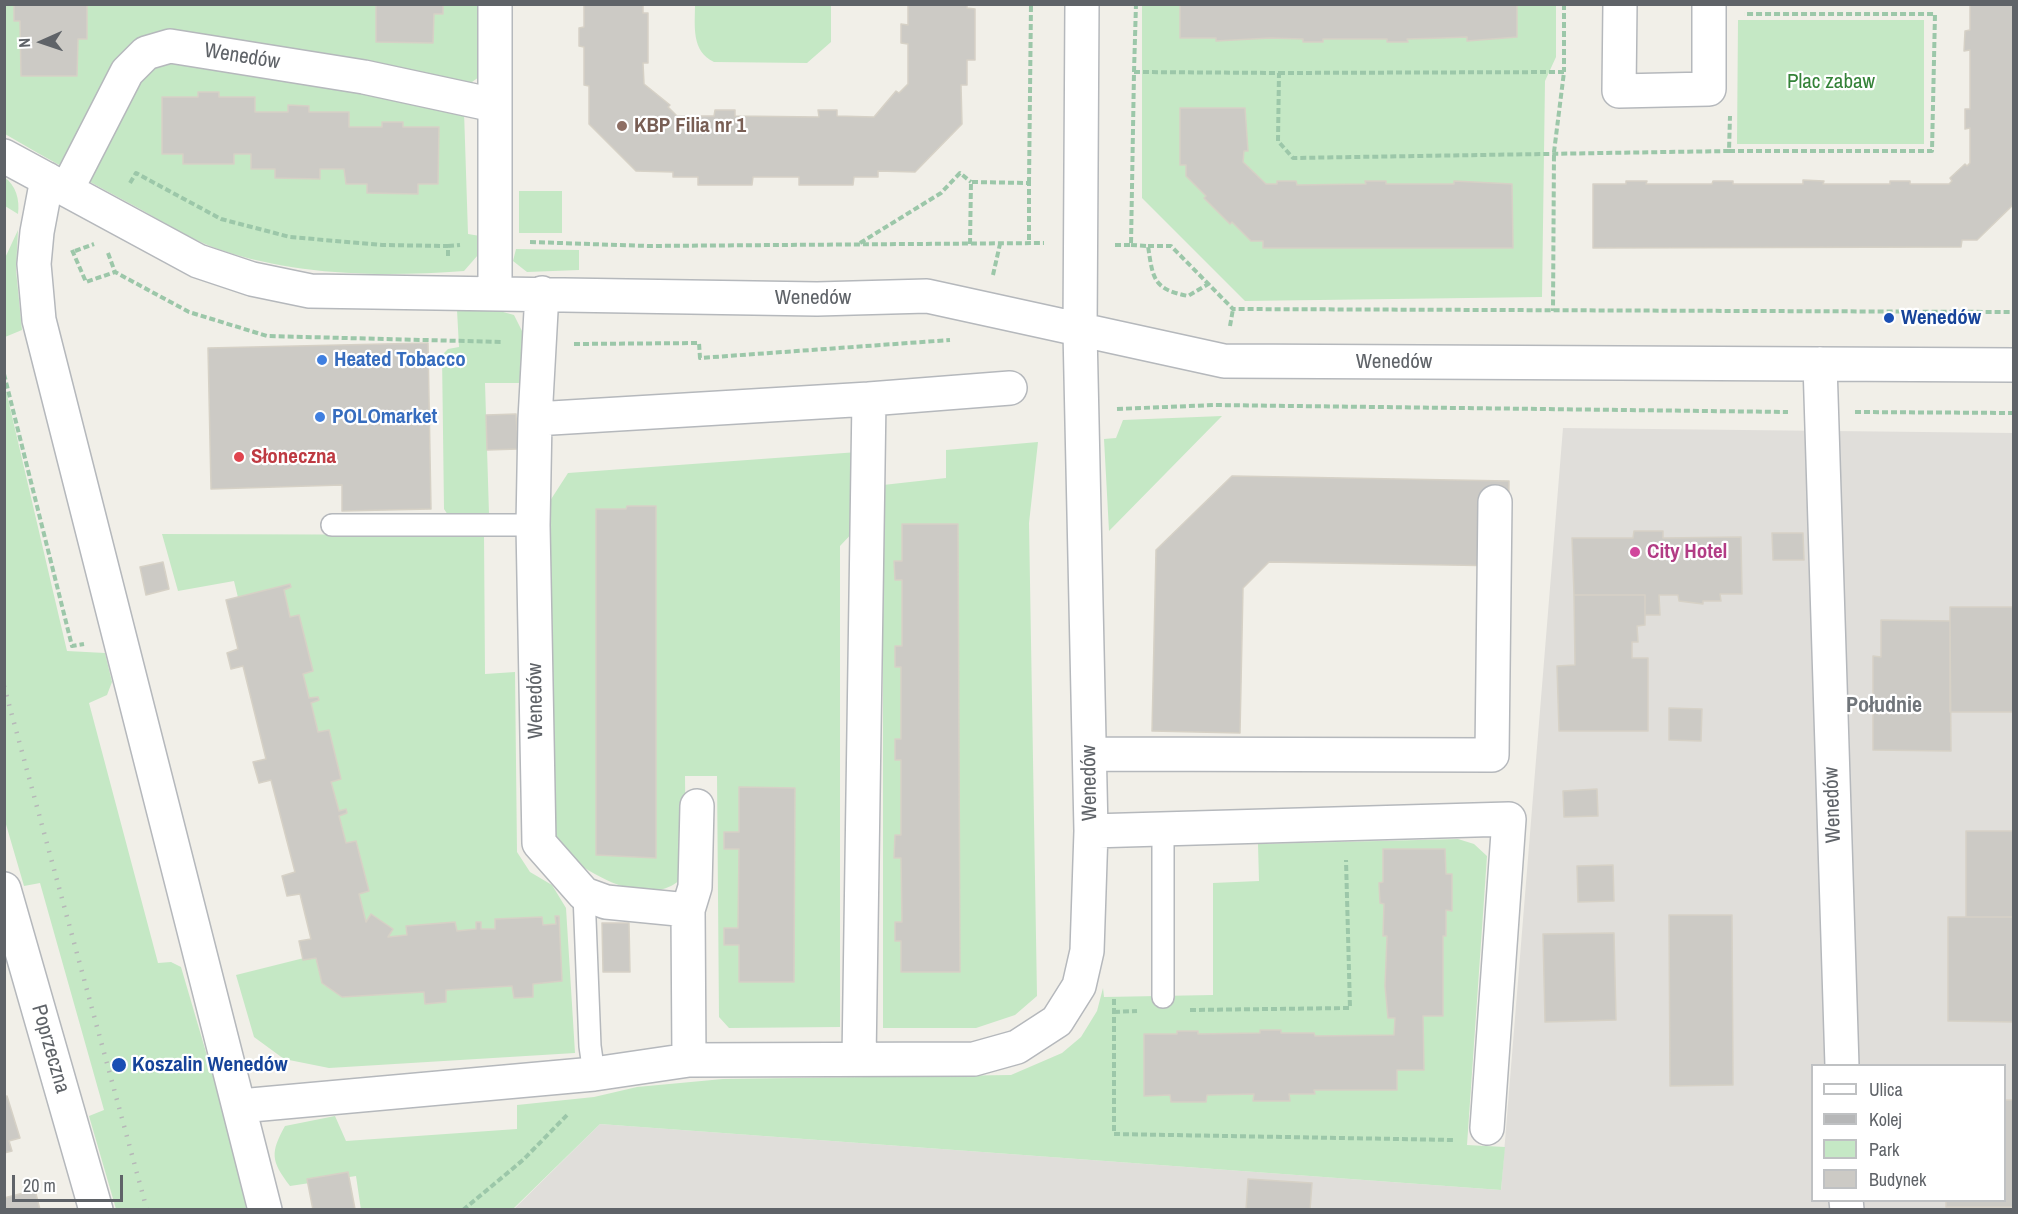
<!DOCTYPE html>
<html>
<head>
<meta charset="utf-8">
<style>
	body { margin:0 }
	#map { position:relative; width:2018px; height:1214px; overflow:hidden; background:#f1efe8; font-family:"Archivo Narrow",sans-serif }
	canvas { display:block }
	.frame { position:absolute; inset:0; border:6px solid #5f6368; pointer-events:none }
	.legend { position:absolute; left:1811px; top:1064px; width:195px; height:138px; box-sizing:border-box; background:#fff; border:2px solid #bfc1c3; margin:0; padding:8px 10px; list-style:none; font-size:18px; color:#5f6368 }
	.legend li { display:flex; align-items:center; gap:12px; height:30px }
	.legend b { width:30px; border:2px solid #bfc1c3 }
	.north { position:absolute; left:12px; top:12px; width:60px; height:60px; -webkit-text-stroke:4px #fff; paint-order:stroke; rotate:267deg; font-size:16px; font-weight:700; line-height:24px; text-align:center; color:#5f6368 }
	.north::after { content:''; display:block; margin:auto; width:21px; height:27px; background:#5f6368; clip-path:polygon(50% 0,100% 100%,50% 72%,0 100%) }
	.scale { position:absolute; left:12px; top:1175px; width:111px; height:27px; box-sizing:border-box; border:3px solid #5f6368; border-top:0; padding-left:8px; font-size:18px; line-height:21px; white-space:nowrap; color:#5f6368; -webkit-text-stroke:4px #fff; paint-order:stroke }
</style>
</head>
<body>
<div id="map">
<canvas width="2018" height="1214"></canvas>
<div class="frame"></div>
<ul class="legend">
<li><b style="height:8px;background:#fff"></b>Ulica</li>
<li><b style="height:8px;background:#b6b7b8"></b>Kolej</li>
<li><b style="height:16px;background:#c5e8c5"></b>Park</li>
<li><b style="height:16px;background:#cccac5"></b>Budynek</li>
</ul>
<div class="north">N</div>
<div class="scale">20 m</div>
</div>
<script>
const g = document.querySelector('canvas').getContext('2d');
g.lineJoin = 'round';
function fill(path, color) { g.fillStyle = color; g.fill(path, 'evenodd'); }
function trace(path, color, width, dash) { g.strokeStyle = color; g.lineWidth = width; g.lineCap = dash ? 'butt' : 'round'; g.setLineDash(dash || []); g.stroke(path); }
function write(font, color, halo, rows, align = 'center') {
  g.font = font + ' "Archivo Narrow",sans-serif'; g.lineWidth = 4.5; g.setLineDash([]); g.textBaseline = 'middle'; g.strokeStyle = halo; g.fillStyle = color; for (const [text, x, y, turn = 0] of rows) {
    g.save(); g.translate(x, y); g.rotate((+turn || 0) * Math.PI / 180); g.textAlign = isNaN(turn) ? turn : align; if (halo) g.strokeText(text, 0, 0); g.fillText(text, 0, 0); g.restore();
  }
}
fill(new Path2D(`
	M1563,428L2013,433V1209L513,1210L600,1124L1501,1190ZM1812,1066H2004V1200H1812Z`), '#e0deda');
fill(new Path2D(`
	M5,5H483V74L468,85L464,111L468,234L480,236L478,255L464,271C384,277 297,276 221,250C193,241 165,223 140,209C94,184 49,160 5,134Z
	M695,5H831V42L807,63L714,62C691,51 695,26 695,5Z
	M1142,5H1556V57L1545,81L1542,297L1245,301L1142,198Z
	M1738,20H1924V144H1737Z
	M4,177C16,185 20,200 18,214L5,206Z
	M519,191H562V233H519Z
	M18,230L16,270L22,330L5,337V258Z
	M516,249L579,250V270L527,272L513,261Z
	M457,310H496L514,315L523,333V383H485L489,514L448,515L444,509L442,355L448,349L459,347Z
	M4,382L67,651L105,653L112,682L107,695L89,703L158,963L171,962L181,967L242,1175L246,1209H116L89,1116L104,1110L40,883L24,886L5,821Z
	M1222,416L1109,531L1104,439L1116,438L1123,420Z
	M1038,442L1029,523L1037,996L1015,1015L976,1028H883V485L946,478V450Z
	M858,452V527L840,546V1027L729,1028L719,1017L717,776H685L686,874C681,878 676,884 671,886C635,904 587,870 559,851L553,822L546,507L568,473Z
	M162,534L484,535L485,674L515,672L517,852L530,872L552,885L566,908L575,1053L329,1068L284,1059L254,1037L236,975L324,953L234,581L178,591Z
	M1458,839L1474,844L1487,856L1467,1145L1505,1147L1501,1190L600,1124L513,1209L361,1210L356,1176L290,1186C271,1161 270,1153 285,1126L335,1116L346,1141L517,1129V1105L594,1097L637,1087L723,1079L1011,1075L1062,1053L1081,1037L1097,1011L1103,988L1104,997L1213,995V883L1259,881L1258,844Z`), '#c5e8c5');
const building = new Path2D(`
	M14,4H87V39H78L77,76H21L20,21H14Z
	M376,4H443V14H434L433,43L376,42Z
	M584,4H643V13H648V63H643L644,84L670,105L668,107L677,116H714L715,110H735V116L819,117L818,110H837V116L874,117L896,91L899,93L908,84V44L901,43V24L908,25V4H967V8L975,9V60H967V85H961L962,124L915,172L878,171V177H854L853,185H799V177H753L752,185H698V177H673V172L636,171L589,124V86L584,85V47L579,46V28L584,27Z
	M1180,4H1517V37L1467,41V37L1441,38L1407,39L1408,42H1387V39H1323V42H1303V39L1270,38L1216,41V38H1180Z
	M1970,4H2014V204L1977,240H1962L1961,247L1593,248V184H1626V181H1647L1646,184H1712L1713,181H1733V184H1803V180L1824,181L1823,184H1890V181H1910V184H1949L1952,181L1950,178L1965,164L1967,166L1970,163V128L1965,129V109H1970V50L1964,51L1965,31L1970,30Z
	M198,92H219V97H255V112H288V105L309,106V112H349V127H382V122H403V127H439L438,184H418V194L367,193V184H346L344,169H320V179L275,178V169H251V154H234V164H183V154H162V97H198Z
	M1180,108H1245L1248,151H1244L1243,162L1266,184H1277V181H1296L1297,185L1366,184L1365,181H1386V184H1454V181L1512,184L1513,248H1263V241H1251L1232,222L1230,224L1204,198L1206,196L1186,176V165H1180Z
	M428,343L431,509L342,511V485L211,489L208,348Z
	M516,414L518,449L487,450L486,415Z
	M1232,476L1509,481L1508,566L1269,562L1243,588L1240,733L1152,731L1156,550Z
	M627,506H656V858L596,855V509H626Z
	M902,524H958L960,972H901V941H895V922H902L901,858H894L895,835H901V760H895V739H901V667H895V646H902V580H895L894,561H902Z
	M1634,531H1663V538L1741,537L1742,594H1720L1721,601H1703V604L1679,601L1678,595H1659L1660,615H1645V595H1574L1572,538H1633Z
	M1772,533H1803L1804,560H1773Z
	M163,562L169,589L146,595L140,567Z
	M290,584L291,587L284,590L290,617L299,615L313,671L303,674L309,698L318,697L319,700L311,703L318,732L329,730L341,779L331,782L339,811L346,809L347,813L339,816L346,843L356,841L369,891L359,894L366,922L371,914L393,929L388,937L407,935L406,926L455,922L457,931L476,929V922H481V929H495V919L542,917L543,925L556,924L555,916H559L562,981L533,984V997L514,998L512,986L446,990V1002L425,1004L424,992L342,997L322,983L316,958L303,960L299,941L311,939L300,894L287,896L282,876L295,872L271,780L259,783L253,762L266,759L243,666L231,669L227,653L238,649L226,600Z
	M1574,595H1645V625L1637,626L1638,642H1632V658H1648V731H1559L1557,666L1575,665Z
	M1950,607H2014V712H1950Z
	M1881,620L1950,621L1951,751L1873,750V656L1881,657Z
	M1669,708L1702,709L1701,741L1669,740Z
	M739,787L795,788L794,982H739V945H724V928H738L739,849H724V832H739Z
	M1597,789L1598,816L1564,817L1563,791Z
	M1966,831H2014V917H1966Z
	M1383,849H1445L1446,874H1452V911L1446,910V936H1443V1016H1423L1424,1070H1397V1090H1314L1315,1094H1289L1290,1101H1253L1254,1094L1207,1095L1206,1102H1171L1170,1095L1144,1096V1034H1177V1031H1198V1034L1260,1033V1030H1281V1033H1314L1315,1036L1394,1035L1395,1018H1388L1385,986L1387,936H1383L1384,904L1380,903L1379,883L1383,882Z
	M1613,865L1614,901L1578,902L1577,866Z
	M1669,915H1732L1733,1085L1670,1086Z
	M1948,917H2014V1022L1948,1021Z
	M602,923H629L630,972H603Z
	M1614,933L1616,1020L1545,1022L1543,934Z
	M7,1096L20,1138L9,1141L12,1151L4,1153V1097Z
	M2004,1100H2014V1207H1946V1200H2004Z
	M348,1172L355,1209L313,1210L307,1179Z
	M1248,1179L1312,1183L1310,1210H1246Z
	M35,1190L40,1210H4V1198Z`);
fill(building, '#cccac5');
trace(building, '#d6d1c6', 1.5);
const lane = new Path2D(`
	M332,525H533
	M584,894L590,1046L594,1074
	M1163,997V829`);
const street = new Path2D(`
	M495,4V293
	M1620,4L1619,91L1709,89V4
	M4,156L198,261L252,279L310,291L817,299L927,296L1224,361L2014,365
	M47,179L37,232L34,264L39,320L265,1210
	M67,189L127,72L146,53L170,46L364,77L494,105
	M542,293L535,419L869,399
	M1820,364L1842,1066
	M535,419L533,525L539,843L584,894L606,902L688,910L689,1060
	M1090,754L1492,755L1495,502
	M1091,831L1509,819L1487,1128
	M4,889L96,1210
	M688,910L695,887L697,806
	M859,1059L869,399L1010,388
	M240,1106L594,1074L689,1060L974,1059L1017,1047L1057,1021L1079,986L1087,951L1091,831L1080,331L1082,4
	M1846,1200L1847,1210`);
trace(lane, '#b5b8bc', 24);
trace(street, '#b5b8bc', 36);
trace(new Path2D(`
	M1564,4V72
	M1134,72L1136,4
	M1279,73L1564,72L1554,152L1553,311
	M1729,151H1932L1935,14H1744
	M130,183L136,173L221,219L290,237L382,245L448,246V259
	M1029,183L1031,4
	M530,242L648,246L1044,243
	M860,243L941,193L960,173L971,182
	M970,244L971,182L1029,183V242
	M1115,245H1131L1134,72L1279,73L1278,141L1293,158L1729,151L1730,116
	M1131,245L1148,246C1153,279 1153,289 1188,296L1210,283
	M448,246L460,245
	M1148,246H1171L1233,309L2014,312
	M72,250L86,282L115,272L189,312L267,336L503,342
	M75,251L94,244
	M108,253L115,272
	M993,275L1000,244
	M1230,326L1233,309
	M574,344L699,343L700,358L950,340
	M4,374L72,646L84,644
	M1117,409L1213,405L1788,412
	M1855,412L2014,413
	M1114,999V1134L1454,1140
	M1190,1010L1350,1008L1346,860
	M1114,1012L1137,1011
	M463,1210L523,1160L569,1113`), '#9cc7a9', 4, [6, 3]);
trace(lane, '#fff', 21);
trace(street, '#fff', 33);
trace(new Path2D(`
	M4,686L147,1210`), '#b6b7b8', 4.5, [1.5, 8]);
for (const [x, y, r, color] of [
	[622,126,6,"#8d6e63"],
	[1889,318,6,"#1a4fb4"],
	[322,360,6,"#3f7fe0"],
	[320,417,6,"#3f7fe0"],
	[239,457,6,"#e0444e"],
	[1635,552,6,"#d1479c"],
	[119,1065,8,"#1a4fb4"]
]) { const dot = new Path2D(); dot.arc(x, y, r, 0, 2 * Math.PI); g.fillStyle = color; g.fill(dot); trace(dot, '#fff', 2); }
write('21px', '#5f6368', '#fff', [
	["Wenedów",242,57,9],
	["Wenedów",813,298],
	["Wenedów",1394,362],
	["Wenedów",536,701,-91],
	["Wenedów",1090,783,-91],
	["Wenedów",1833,805,-92],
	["Poprzeczna",50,1049,74]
]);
write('21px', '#348238', '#fff', [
	["Plac zabaw",1831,82]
]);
write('bold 21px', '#785e54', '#fff', [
	["KBP Filia nr 1",634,126]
], 'left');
write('bold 21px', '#164399', '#fff', [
	["Wenedów",1901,318],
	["Koszalin Wenedów",132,1065]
], 'left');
write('bold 21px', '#366cbe', '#fff', [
	["Heated Tobacco",334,360],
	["POLOmarket",332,417]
], 'left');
write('bold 21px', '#be3a42', '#fff', [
	["Słoneczna",251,457]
], 'left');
write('bold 21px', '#b23c85', '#fff', [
	["City Hotel",1647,552]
], 'left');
write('bold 22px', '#70757a', '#fff', [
	["Południe",1884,706]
]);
</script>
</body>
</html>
